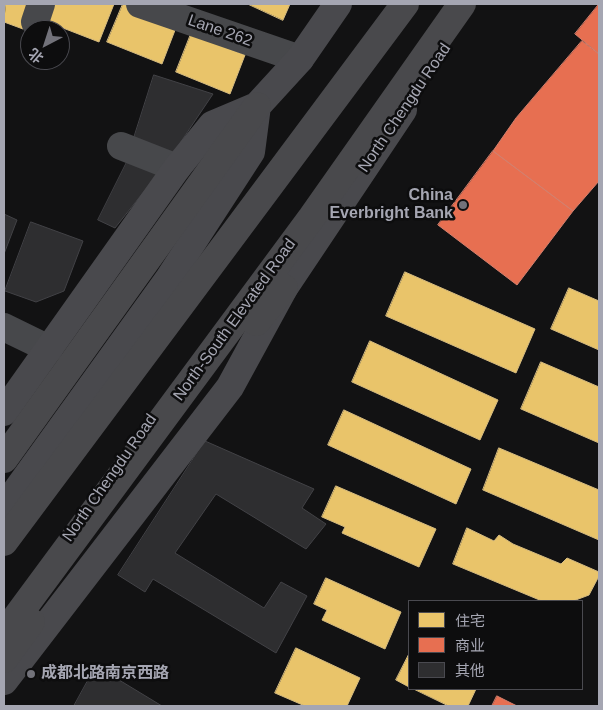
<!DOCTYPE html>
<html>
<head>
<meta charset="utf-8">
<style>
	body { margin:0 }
	#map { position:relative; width:603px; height:710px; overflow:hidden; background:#121213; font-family:Arial,"Noto Sans SC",sans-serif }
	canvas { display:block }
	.frame { position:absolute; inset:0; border:5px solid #a5a6b2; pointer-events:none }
	.legend { position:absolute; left:408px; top:600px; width:175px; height:90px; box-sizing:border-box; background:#0d0d0e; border:1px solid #4a4a50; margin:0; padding:6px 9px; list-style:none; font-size:15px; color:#a5a6b2 }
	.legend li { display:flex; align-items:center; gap:10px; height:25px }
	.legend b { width:25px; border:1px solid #4a4a50 }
	.north { position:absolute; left:20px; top:20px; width:50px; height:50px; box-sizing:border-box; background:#0d0d0e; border:1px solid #4a4a50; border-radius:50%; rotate:220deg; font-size:14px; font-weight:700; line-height:20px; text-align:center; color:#a5a6b2 }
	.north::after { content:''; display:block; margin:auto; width:18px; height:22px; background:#72727a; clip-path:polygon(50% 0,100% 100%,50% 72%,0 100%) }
</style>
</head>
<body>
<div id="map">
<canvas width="603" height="710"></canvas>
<div class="frame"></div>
<ul class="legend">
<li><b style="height:14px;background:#e9c46a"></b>住宅</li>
<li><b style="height:14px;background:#e76f51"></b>商业</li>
<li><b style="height:14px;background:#2e2e30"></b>其他</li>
</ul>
<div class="north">北</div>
</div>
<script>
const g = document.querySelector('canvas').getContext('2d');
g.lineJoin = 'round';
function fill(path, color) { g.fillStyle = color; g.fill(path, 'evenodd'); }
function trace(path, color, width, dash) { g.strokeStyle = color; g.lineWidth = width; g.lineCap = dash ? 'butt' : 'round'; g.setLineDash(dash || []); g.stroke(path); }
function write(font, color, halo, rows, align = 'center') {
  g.font = font + ' Arial,"Noto Sans SC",sans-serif'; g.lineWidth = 5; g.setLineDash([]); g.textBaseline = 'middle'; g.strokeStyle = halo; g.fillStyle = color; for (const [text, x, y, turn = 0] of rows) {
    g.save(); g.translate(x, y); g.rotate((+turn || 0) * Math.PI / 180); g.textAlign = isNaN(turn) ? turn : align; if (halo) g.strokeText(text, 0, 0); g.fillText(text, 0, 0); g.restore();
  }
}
const homes = new Path2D(`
	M6,4H32L23,29L4,22Z
	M51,4H114L99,42L45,21Z
	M123,4L177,25L162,64L107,42Z
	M248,4H290L283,20Z
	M191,34L245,55L230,94L176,72Z
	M405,272L535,329L516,373L386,316Z
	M569,288L599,301V350L551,329Z
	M370,341L498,400L480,440L352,382Z
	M541,362L599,387V443L521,409Z
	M344,410L471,469L456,504L328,445Z
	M499,448L599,490V540L483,490Z
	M336,486L436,529L419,567L342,533L345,527L322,517Z
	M467,528L494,541L499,535L513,544L561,564L567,558L599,572V576L589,595L573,601H542L453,564Z
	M326,578L401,612L385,649L322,620L327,610L314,604Z
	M296,648L360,678L347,706H305L275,693Z
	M409,654V687L396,680Z
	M414,689H476L468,706H449Z`);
fill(homes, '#e9c46a');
trace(homes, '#d5bb80', 1);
const shops = new Path2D(`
	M599,4V54L575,34Z
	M582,41L599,54V181L573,211L493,151L516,118Z
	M493,151L573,211L517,285L438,225Z
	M497,696L517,706H492Z`);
fill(shops, '#e76f51');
trace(shops, '#d3806e', 1);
const building = new Path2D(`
	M154,75L213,94L170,158L133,141Z
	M130,156L161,170L115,228L98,220Z
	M4,214L17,220L4,254Z
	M31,222L83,241L64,291L36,302L5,291Z
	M205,441L314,489L302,508L326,524L306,549L216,494L175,553L264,608L281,582L307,596L276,653L153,579L145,592L118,575Z
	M96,666L162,706H74Z`);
fill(building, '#2e2e30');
trace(building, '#424246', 1);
trace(new Path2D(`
	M140,4L300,59
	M35,22L41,4
	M121,146L177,168
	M4,327L49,349`), '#47484b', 28);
trace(new Path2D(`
	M4,412L177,168L212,125L257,106
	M4,508L168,280L251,152L257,106L300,59L338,4
	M4,681L230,387L284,288L403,110`), '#49494d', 28);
trace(new Path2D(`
	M256,322L284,288
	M4,459L257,106
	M4,542L405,4
	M4,634L312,217L462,4
	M4,659L31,622`), '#49494c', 28);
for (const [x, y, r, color] of [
	[463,205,5,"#72727a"],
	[31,674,5,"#72727a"]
]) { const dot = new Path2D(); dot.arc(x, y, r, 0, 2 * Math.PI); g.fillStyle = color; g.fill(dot); trace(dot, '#0d0d0e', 2); }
write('16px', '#a5a6b2', '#0d0d0e', [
	["Lane 262",220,31,19],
	["North Chengdu Road",405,108,-56],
	["North-South Elevated Road",235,320,-54],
	["North Chengdu Road",110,478,-55]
]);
write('bold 16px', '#a5a6b2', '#0d0d0e', [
	["China",453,196],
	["Everbright Bank",453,214],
	["成都北路南京西路",41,674,"left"]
], 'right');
</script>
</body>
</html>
